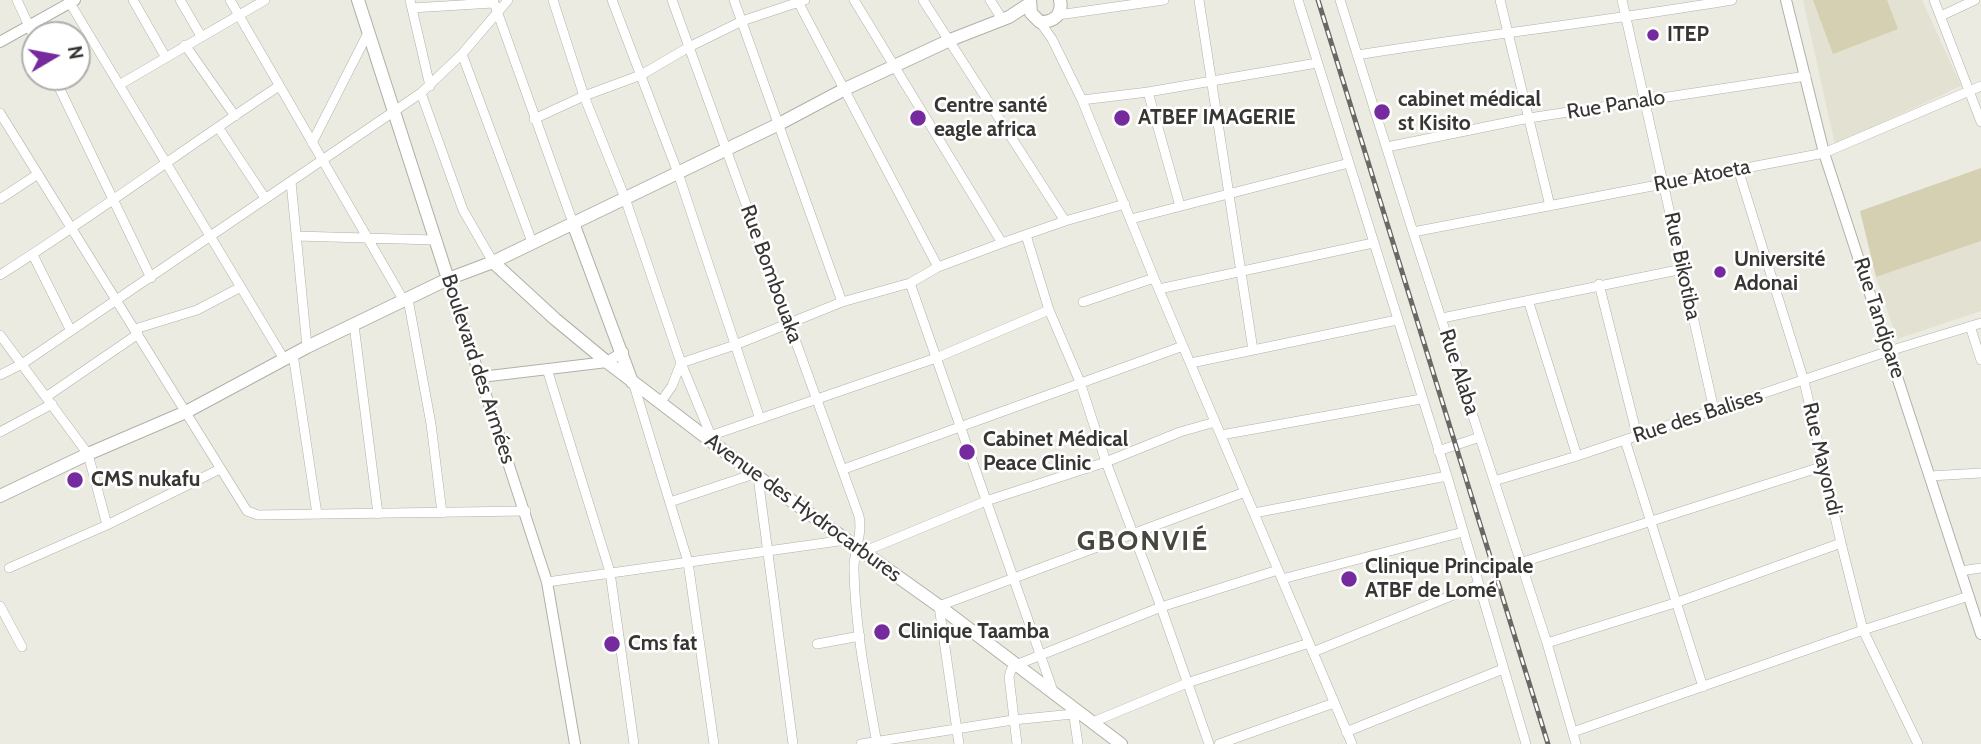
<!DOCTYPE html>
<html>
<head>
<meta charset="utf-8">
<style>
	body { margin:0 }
	#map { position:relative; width:1981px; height:744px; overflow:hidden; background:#ecebe2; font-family:Cabin,sans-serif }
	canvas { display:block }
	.north { position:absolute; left:21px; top:21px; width:70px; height:70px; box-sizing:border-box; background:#fff; border:2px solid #afafad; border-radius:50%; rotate:80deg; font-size:19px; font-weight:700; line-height:28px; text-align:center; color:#373633 }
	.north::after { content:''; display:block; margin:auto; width:24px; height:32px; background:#752b9d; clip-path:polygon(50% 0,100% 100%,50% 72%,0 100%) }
</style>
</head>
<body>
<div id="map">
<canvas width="1981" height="744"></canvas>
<div class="north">N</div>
</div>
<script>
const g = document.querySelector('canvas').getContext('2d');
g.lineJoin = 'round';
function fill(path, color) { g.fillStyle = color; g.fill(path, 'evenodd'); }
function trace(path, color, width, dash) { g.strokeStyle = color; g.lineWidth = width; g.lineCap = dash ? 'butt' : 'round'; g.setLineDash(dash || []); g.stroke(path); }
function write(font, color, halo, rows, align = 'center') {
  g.font = font + ' Cabin,sans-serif'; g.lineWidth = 5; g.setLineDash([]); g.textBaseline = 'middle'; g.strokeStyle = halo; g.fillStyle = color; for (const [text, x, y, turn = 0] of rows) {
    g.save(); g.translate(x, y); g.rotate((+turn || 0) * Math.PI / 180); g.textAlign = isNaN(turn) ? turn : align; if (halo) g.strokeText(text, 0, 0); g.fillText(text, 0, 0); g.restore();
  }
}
fill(new Path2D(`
	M1803,0H1922L1961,86L1835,145Z
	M1981,241V311L1897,339L1876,277Z`), '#e3e1d1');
fill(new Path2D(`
	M1813,0H1887L1898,29L1833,54Z
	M1981,168V241L1876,277L1860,211Z`), '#d5d0b1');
const minor = new Path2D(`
	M17,0L35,39
	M133,0L165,56
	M180,0L201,36
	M230,0L404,301
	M410,0L430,86
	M493,0L573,223
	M553,0L584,96L625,198L681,363L711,436
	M612,0L678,173L760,419
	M672,0L859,516C863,535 853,552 854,570C855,628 867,687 877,744
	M734,0L842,302
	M797,0L938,267
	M854,0L1002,243
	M923,0L1065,221
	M990,0L1002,19
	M1199,0L1253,350
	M1298,0L1447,476L1526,744
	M1340,0L1413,232L1547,643L1576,744
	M1500,0L1550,206
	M1622,0L1714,410
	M1934,0L1981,122
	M70,3L284,359
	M412,8L493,3
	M1058,15L1164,0
	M1941,16L1975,0
	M1040,22L1052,39L1082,100L1154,278L1352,744
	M185,45L235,116
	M462,54L532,242
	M1357,55C1482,35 1607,21 1732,0
	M54,77L151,278
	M119,85L265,0
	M1148,92L1180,206
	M421,93L463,210L493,262
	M1082,100L1148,92L1317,63
	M0,113L247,511L258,515L526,511
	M534,119L584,96L641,75L689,47L742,21L805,0
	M218,127L265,198
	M312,143L368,33
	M1387,147L1529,118L1806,76
	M1738,169L1804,381L1841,543L1863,630L1918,744
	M291,182L307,347
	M0,199L38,174
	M1131,219L1349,163
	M1413,232L1824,153L1981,86
	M1026,235L1049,310L1080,382L1106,462L1161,607L1209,744
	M296,236L435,240
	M33,255L71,331
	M0,275C95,215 185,148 279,86
	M910,283L1054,694
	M1599,284L1637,435
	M1159,289L1373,243
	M408,299L431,424L442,513
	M1528,300L1577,456
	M1083,302L1154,278
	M1442,318L1683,269
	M354,325L378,514
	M1970,326L1981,360
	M135,329L197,310L239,288
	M0,335L88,454L107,525L220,469
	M293,354L317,514
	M1191,363L1397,320
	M547,369L610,572L634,744
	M0,375L22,364L421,93L462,54L508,0
	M633,382L688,562L714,744
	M46,397L138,334
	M660,403L672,386L681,363L735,345L842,302L910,283L938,267L1002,243L1065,221L1125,204
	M0,432L52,404
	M1221,435L1421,399
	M707,437L936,358L1049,310
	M1625,440L1703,687
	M1438,451L1480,437
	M844,469L1183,346
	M1930,476L1981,473
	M758,477L793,744
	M1494,481L1577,456L1889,351L1981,323
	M670,502L754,474
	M1254,513L1447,476
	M863,552L986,501L1106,462L1180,432L1215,422
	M1520,563L1824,466
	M9,568L107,525
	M1961,571L1981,568
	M1282,579L1463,532
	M547,582L846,540
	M0,606L22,647
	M1547,643L1678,602L1841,543
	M817,644L860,636
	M1313,652L1478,585
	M1073,710L1078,744
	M1093,722L1187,683L1309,643
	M1346,732L1503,669
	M1573,732L1863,630L1969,596
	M861,744L1013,720L1073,714
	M959,744L939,606L1245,492
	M1017,744L1009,677L1011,670L1016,665L1161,607L1278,570
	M1219,744L1334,703`);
const tertiary = new Path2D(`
	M1786,0L1824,153L1981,634
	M0,42L75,0
	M448,279L547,582L575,744
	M481,377L607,362L623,352`);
const secondary = new Path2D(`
	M358,0L448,279
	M1030,0L1031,13L1040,22C1054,22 1063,15 1060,0
	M573,223L632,382
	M493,262L555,319L607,362L754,474L939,606L1121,744
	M0,496L88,454L186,412L307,347L448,279L493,262L779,124L845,89L950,40L1009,17L1029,4`);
trace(minor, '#b1b0a8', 10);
trace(tertiary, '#b1b0a8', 12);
trace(secondary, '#b1b0a8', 14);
trace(minor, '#fff', 9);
trace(tertiary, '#fff', 10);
trace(secondary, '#fff', 12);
const rail = new Path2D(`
	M1318,0L1548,744`);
trace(rail, '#696863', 5);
trace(rail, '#fff', 2.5, [8]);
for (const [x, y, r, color] of [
	[1653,35,7,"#752b9d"],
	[1382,112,9,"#752b9d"],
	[918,118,9,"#752b9d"],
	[1122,118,9,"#752b9d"],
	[1720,272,7,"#752b9d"],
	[967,452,9,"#752b9d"],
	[75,480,9,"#752b9d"],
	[1349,579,9,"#752b9d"],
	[882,632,9,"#752b9d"],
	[612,644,9,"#752b9d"]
]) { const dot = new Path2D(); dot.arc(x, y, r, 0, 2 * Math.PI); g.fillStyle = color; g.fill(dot); trace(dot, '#fff', 2.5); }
write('bold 21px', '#373633', '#fff', [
	["ITEP",1667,35],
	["cabinet médical",1398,100],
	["st Kisito",1398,124],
	["Centre santé",934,106],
	["eagle africa",934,130],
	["ATBEF IMAGERIE",1138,118],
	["Université",1734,260],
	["Adonai",1734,284],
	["Cabinet Médical",983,440],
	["Peace Clinic",983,464],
	["CMS nukafu",91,480],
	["Clinique Principale",1365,567],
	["ATBF de Lomé",1365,591],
	["Clinique Taamba",898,632],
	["Cms fat",628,644]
], 'left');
write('21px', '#373633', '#fff', [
	["Rue Panalo",1616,105,-9],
	["Rue Atoeta",1702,176,-11],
	["Rue Bikotiba",1682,266,78],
	["Rue Bombouaka",771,274,70],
	["Rue Tandjoare",1879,318,72],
	["Boulevard des Armées",478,369,72],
	["Rue Alaba",1459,372,72],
	["Rue des Balises",1698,416,-18],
	["Rue Mayondi",1822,459,77],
	["Avenue des Hydrocarbures",803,508,36]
]);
g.letterSpacing = '2px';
write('bold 28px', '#47463f', '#fff', [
	["GBONVIÉ",1143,542]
]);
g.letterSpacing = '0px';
</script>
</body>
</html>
